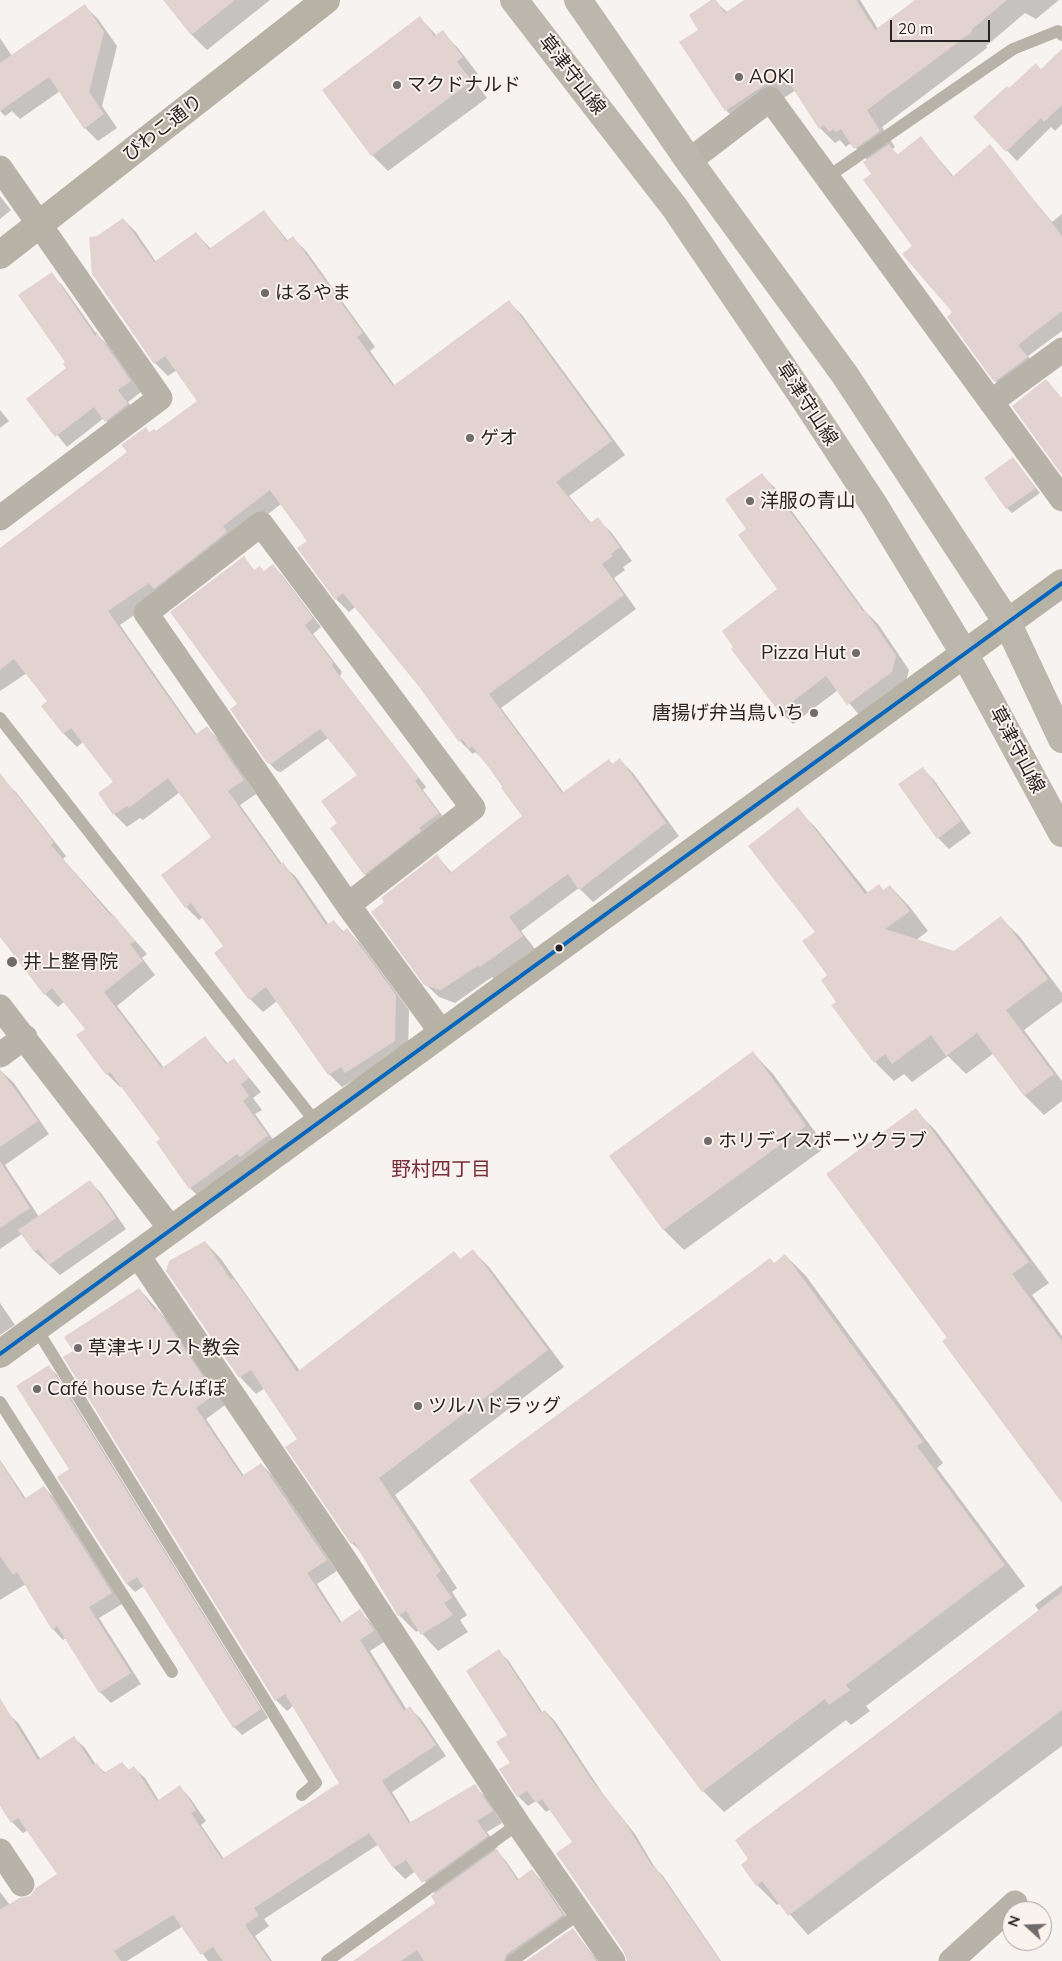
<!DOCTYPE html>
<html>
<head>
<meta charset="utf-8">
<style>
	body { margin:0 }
	#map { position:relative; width:1062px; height:1961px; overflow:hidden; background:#f7f3f0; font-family:Mulish,sans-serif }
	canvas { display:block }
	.north { position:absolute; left:1002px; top:1901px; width:50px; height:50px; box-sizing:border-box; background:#faf2ed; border:1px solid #a6a09c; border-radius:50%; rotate:290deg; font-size:14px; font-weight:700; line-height:20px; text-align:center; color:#272423 }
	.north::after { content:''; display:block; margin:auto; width:18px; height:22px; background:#706c6b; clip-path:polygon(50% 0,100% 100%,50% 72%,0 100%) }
	.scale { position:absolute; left:890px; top:20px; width:100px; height:22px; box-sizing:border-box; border:2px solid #272423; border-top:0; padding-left:6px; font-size:15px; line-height:18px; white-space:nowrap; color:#272423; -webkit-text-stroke:4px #faf2ed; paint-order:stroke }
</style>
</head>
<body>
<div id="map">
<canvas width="1062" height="1961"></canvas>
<div class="north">N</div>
<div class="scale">20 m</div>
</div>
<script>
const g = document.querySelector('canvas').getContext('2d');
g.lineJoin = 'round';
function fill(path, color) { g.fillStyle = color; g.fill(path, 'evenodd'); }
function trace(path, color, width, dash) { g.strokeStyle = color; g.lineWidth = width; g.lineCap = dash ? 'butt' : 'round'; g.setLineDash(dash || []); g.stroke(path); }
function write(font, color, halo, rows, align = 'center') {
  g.font = font + ' Mulish,"Noto Sans JP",sans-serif'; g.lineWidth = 4; g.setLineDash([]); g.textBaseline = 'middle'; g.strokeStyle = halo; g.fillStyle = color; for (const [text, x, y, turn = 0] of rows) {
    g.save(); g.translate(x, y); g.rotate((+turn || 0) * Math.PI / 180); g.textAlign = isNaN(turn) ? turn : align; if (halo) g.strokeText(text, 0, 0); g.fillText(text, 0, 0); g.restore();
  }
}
fill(new Path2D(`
	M165,0H270L207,50L192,35Z
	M714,0L728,13L747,0H860L878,29L919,0H1059L1036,19L1025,13L986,46L987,48L882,127L895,147L892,149L898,155L921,138L954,177L989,146L1052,222L1062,214V331L1028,356L1038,369L1006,392L995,381L913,246L873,174L868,161L854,146L849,144L846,147L840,140L835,143L820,128L796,90L741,126L726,110L700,30Z
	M85,6L98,19L117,46L102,106L117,128L98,141L85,128L60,91L20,119L12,111L5,116L0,111V38L12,56Z
	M420,18L437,36L442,32L458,48L478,74L472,78L487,98L388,171L372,155L324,90Z
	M1062,59V124L1055,131L1051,127L1017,161L975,117L1009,90Z
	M0,196L11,210L0,219Z
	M264,211L288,241L293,238L306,251L375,347L370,351L395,386L509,302L522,315L625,455L569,496L591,523L597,519L611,532L632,561L623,567L625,570L614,578L636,609L501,708L564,793L609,760L613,765L620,760L633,773L679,836L593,902L579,888L521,931L535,949L494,979L492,977L455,1003L439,997L425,984L385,903L437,856L452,873L523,816L484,760L475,752L473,754L460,741L421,687L355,607L349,612L336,599L308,542L281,504L162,596L120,625L197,735L207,728L220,741L256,794L240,805L282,864L296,877L329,925L333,921L344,932L347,930L360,943L409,1010L408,1054L359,1085L354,1080L342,1087L329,1074L277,1001L263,1012L250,999L225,946L203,917L199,920L186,907L213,837L180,792L143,820L140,818L127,827L114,814L99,793L114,782L83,742L77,747L64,734L43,706L49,701L27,673L0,691V549L129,453L150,433L156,432L198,401L177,370L168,376L155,363L98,237L123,219L136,232L156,262L196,233L211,249Z
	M51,274L62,285L98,336L107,344L141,392L128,402L138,415L116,432L104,418L67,447L28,399L67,368Z
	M0,410L9,421L0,428Z
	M1013,458L1040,493L1012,513L1007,508Z
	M762,475L775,488L865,611L878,624L909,670L905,685L861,717L838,690L793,724L780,711L778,589L748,529Z
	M243,557L255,571L264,572L273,566L282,575L321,627L313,634L342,672L340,676L426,787L423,790L447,822L373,883L365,874L339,824L359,776L328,738L281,772L277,771L268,762L239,704Z
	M923,769L934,780L971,833L949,849L938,838Z
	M0,778L16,792L66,856L63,859L147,954L142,958L155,975L117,1006L164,1068L205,1037L228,1064L234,1059L261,1092L253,1098L262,1110L255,1114L280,1149L203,1201L190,1188L162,1139L122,1086L120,1087L107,1074L78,1036L87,1029L65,1001L58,1007L45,994L0,933Z
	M797,809L816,828L868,893L879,885L884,891L890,886L909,906L928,931L916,940L955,952L1001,918L1020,937L1062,993V1002L1024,1030L1062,1081V1101L1044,1115L1025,1096L994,1053L966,1074L948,1056L912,1082L904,1074L894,1081L875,1062L838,1002L829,975L817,932Z
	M753,1053L773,1074L826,1147L684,1250L664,1230L611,1157Z
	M0,1070L14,1083L49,1134L5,1165L39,1217L90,1182L101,1193L126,1229L60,1275L35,1252L22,1234L0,1249Z
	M915,1110L936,1131L1049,1283L1032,1295L1062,1336V1500L949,1338Z
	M205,1242L221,1259L300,1371L454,1253L461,1260L473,1251L489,1267L564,1367L395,1495L457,1588L452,1592L467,1615L460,1620L468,1632L438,1651L419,1630L416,1632L399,1615L363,1554L352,1543L287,1447L299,1439L265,1388L256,1394L240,1377Z
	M785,1255L806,1276L943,1463L937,1468L1025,1586L866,1706L870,1711L851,1725L846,1720L724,1812L703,1791L774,1264Z
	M139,1289L167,1320L225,1405L206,1419L244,1476L261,1464L272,1475L337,1571L317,1584L342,1623L360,1611L370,1622L384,1642L370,1651L407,1710L410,1708L421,1719L446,1756L392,1792L411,1823L474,1786L485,1796L502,1823L487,1832L498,1847L495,1849L506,1861L519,1880L532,1871L542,1881L572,1925L521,1961H356L437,1903L436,1895L416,1871L405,1879L394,1868L379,1844L264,1919L269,1926L255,1936L272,1961H208L183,1926L127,1961H0V1892L10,1905L30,1897L59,1874L28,1830L23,1833L12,1822L0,1801V1705L19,1724L41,1760L74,1738L85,1748L96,1765L106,1773L122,1763L129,1770L134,1768L145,1778L159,1801L180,1787L190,1798L206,1821L201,1825L224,1859L340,1784L293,1706L287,1711L276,1700L74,1351Z
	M0,1303L15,1325L0,1335Z
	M49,1367L57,1375L268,1718L242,1735L234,1727L144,1586L135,1592L127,1584L71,1469Z
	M0,1460L26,1499L44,1487L54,1498L122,1604L99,1618L141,1684L111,1703L100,1692L66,1638L63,1640L53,1629L26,1584L0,1600Z
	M1062,1585V1746L808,1935L780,1903L777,1905L757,1885L750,1859L736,1841L1039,1611L1035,1605Z
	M498,1651L508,1660L543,1713L545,1711L555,1721L603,1794L635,1834L655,1868L663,1876L721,1961H628L574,1842L551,1809L546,1812L536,1801L528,1806L518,1796L512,1763Z
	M573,1930L598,1961H528Z`), '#0003');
fill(new Path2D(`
	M163,0H235L191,35Z
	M711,0H716L725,13L744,0H856L875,30L915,0H1007L971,30L972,32L867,110L880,131L854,149L841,129L836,132L833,129L829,132L824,125L819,129L783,73L725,111L679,42L698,30L689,15Z
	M85,4L104,32L89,92L104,114L84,129L49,77L0,111V63Z
	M420,16L434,36L443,30L463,57L457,62L472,81L371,156L322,90Z
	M1062,49V105L1044,122L1041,118L1006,152L973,117L1007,86L1009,88L1036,63L1041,69Z
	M921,136L952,177L990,144L1062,236V311L1018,345L1028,357L994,382L947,317L952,312L902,254L912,246L863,180L871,174L863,162L889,144L897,155Z
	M264,210L286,241L293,236L363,333L357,337L393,386L509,300L612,441L556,482L590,523L598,517L620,547L611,554L613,556L602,564L624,595L489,694L562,793L609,759L612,764L620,758L666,823L579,890L568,874L509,917L523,936L480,967L479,965L441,990L424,985L371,912L384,902L381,898L437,854L450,873L522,816L501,788L503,786L472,746L469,749L462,739L459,742L420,688L343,593L335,600L297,548L307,541L270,490L223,526L227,532L154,589L149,583L108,611L195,735L207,726L244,780L228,791L280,864L283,862L326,925L334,920L342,932L347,928L396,995L395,1041L345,1073L341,1067L328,1075L266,987L249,1000L214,953L223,946L191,903L185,908L161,875L211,837L168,778L129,808L127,806L113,815L98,793L113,782L71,728L63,734L41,706L47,701L14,659L0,670V548L127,452L121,445L146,427L149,432L154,429L156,431L197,401L165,356L154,364L92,274L89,237L97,236L123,218L154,262L196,232L209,249Z
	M52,272L96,337V331L131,381L118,390L128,404L105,422L94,407L55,437L26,399L66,368L63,364L65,362L18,295Z
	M1046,379L1062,398V475L1012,406Z
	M1013,457L1036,488L1006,509L984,478Z
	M762,473L863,611L865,610L896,656L892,672L847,705L826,676L779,712L731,649L733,647L722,631L777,589L738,535L746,529L725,499Z
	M244,556L254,570L260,566L264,571L273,564L313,618L305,625L333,662L332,666L419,778L415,781L439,813L419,828L421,831L364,875L330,828L337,823L321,801L357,775L320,729L271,764L269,762L267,763L230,709L237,704L170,612Z
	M923,767L961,821L937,839L898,784Z
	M0,773L54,842L51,845L111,916L113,914L135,941L130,944L143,961L104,992L162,1068L205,1036L226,1064L234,1058L249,1078L241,1084L249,1096L243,1101L268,1135L240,1157L237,1154L189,1189L156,1142L160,1139L110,1072L106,1075L76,1035L85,1029L52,988L44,995L0,937Z
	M798,807L865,894L879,884L883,890L890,885L910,911L885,929L954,951L1001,916L1048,979L1006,1010L1054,1074L1024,1096L977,1033L946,1056L931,1035L892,1064L885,1054L874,1063L831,1005L836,1002L821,980L827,975L802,941L815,932L748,846Z
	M753,1051L806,1126L663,1230L609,1156Z
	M0,1069L38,1121L0,1147Z
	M916,1108L1029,1262L1012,1274L1062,1341V1503L942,1341L947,1338L826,1174Z
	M0,1161L30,1208L0,1228Z
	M90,1180L116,1218L49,1265L38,1249L34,1252L18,1230Z
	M205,1241L231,1280L233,1278L250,1302L297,1372L454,1251L460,1259L473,1249L548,1350L379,1478L441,1571L436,1575L452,1598L444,1603L453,1615L421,1635L406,1611L398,1616L354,1542L351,1544L285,1447L297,1439L251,1370L239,1378L166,1271L169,1261Z
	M785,1254L923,1442L917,1446L1005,1565L846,1685L850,1690L829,1705L825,1699L702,1792L469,1480L770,1258L774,1263Z
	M139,1288L155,1311L156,1307L215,1394L196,1408L242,1476L261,1463L327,1560L307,1573L340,1623L360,1609L374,1631L360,1640L404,1711L410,1706L436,1745L382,1781L409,1823L475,1784L493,1811L477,1821L488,1836L422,1883L406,1860L393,1868L369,1833L254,1908L259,1915L245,1925L270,1961H223L213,1947L201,1955L173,1915L114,1951L121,1961H0V1910L19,1898L30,1896L36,1888L57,1874L18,1818L11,1823L0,1806V1698L38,1760L74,1736L93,1765L97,1763L104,1773L122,1762L128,1770L134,1766L157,1801L180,1785L196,1810L191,1813L222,1859L339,1783L285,1694L275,1701L63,1357L73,1351L64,1337Z
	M49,1365L261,1709L233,1728L137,1577L126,1584L57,1477L69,1469L16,1386Z
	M0,1461L24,1499L44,1486L112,1593L89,1607L131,1673L99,1693L57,1626L52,1630L17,1572L13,1575L0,1556Z
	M1062,1592V1710L788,1916L762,1881L756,1886L741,1865L748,1859L735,1840L920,1702Z
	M499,1649L541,1713L545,1710L593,1782L625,1822L652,1866L654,1865L720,1961H627L625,1953L556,1853L572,1842L542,1799L536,1803L527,1791L517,1797L499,1769L510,1763L496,1742L507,1735L466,1671Z
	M497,1849L517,1880L532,1869L563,1915L507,1954L504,1961H424L417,1950L401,1961H353L435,1903L431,1896Z
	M573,1928L596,1961H526Z`), '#e3d3d0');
trace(new Path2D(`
	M826,178L1013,49L1058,31L1062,35
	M0,718L317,1124
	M36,1328L316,1783L302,1795
	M0,1402L172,1672
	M327,1961L518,1824
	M512,1961L580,1913`), '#b7b3a9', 12);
trace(new Path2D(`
	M689,161L770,99L1062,499
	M0,168L160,398L0,518
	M991,402L1062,350
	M261,524L473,808L348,905L146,613Z
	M348,905L442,1033
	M0,1007L171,1229
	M0,1055L25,1037
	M137,1254L342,1556L518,1824L613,1961
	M0,1851L22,1884
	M951,1961L1015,1903`), '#b7b3a9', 25);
trace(new Path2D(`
	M0,255L326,0
	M0,1354L1062,583`), '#b6b2a5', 28);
trace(new Path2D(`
	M514,0L675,208L805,400L874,505L964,653L1062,833
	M578,0L689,161L845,375L1007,622L1062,739`), '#bcb7ad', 28);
trace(new Path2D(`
	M0,1354L1062,583`), '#0065bd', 4);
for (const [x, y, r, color] of [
	[739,77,5,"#706c6b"],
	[397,85,5,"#706c6b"],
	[265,293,5,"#706c6b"],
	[470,438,5,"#706c6b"],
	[750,501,5,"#706c6b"],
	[856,653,5,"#706c6b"],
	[814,713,5,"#706c6b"],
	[559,948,4.5,"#272423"],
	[12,962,6,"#706c6b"],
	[708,1141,5,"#706c6b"],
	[78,1348,5,"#706c6b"],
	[37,1389,5,"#706c6b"],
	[418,1406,5,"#706c6b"]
]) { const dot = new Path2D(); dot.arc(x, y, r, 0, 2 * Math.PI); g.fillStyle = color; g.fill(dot); trace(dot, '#faf2ed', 2); }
write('19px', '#272423', '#faf2ed', [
	["草津守山線",572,75,52],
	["びわこ通り",163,128,-38],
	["草津守山線",807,404,57],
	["草津守山線",1017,750,62]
]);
write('19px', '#272423', '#faf2ed', [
	["AOKI",749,77],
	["マクドナルド",407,85],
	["はるやま",275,293],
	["ゲオ",480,438],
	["洋服の青山",760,501],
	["Pizza Hut",846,653,"right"],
	["唐揚げ弁当鳥いち",804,713,"right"],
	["井上整骨院",23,962],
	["ホリデイスポーツクラブ",718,1141],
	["草津キリスト教会",88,1348],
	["Café house たんぽぽ",47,1389],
	["ツルハドラッグ",428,1406]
], 'left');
write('20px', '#762f3a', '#faf2ed', [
	["野村四丁目",441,1170]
]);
</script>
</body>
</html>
